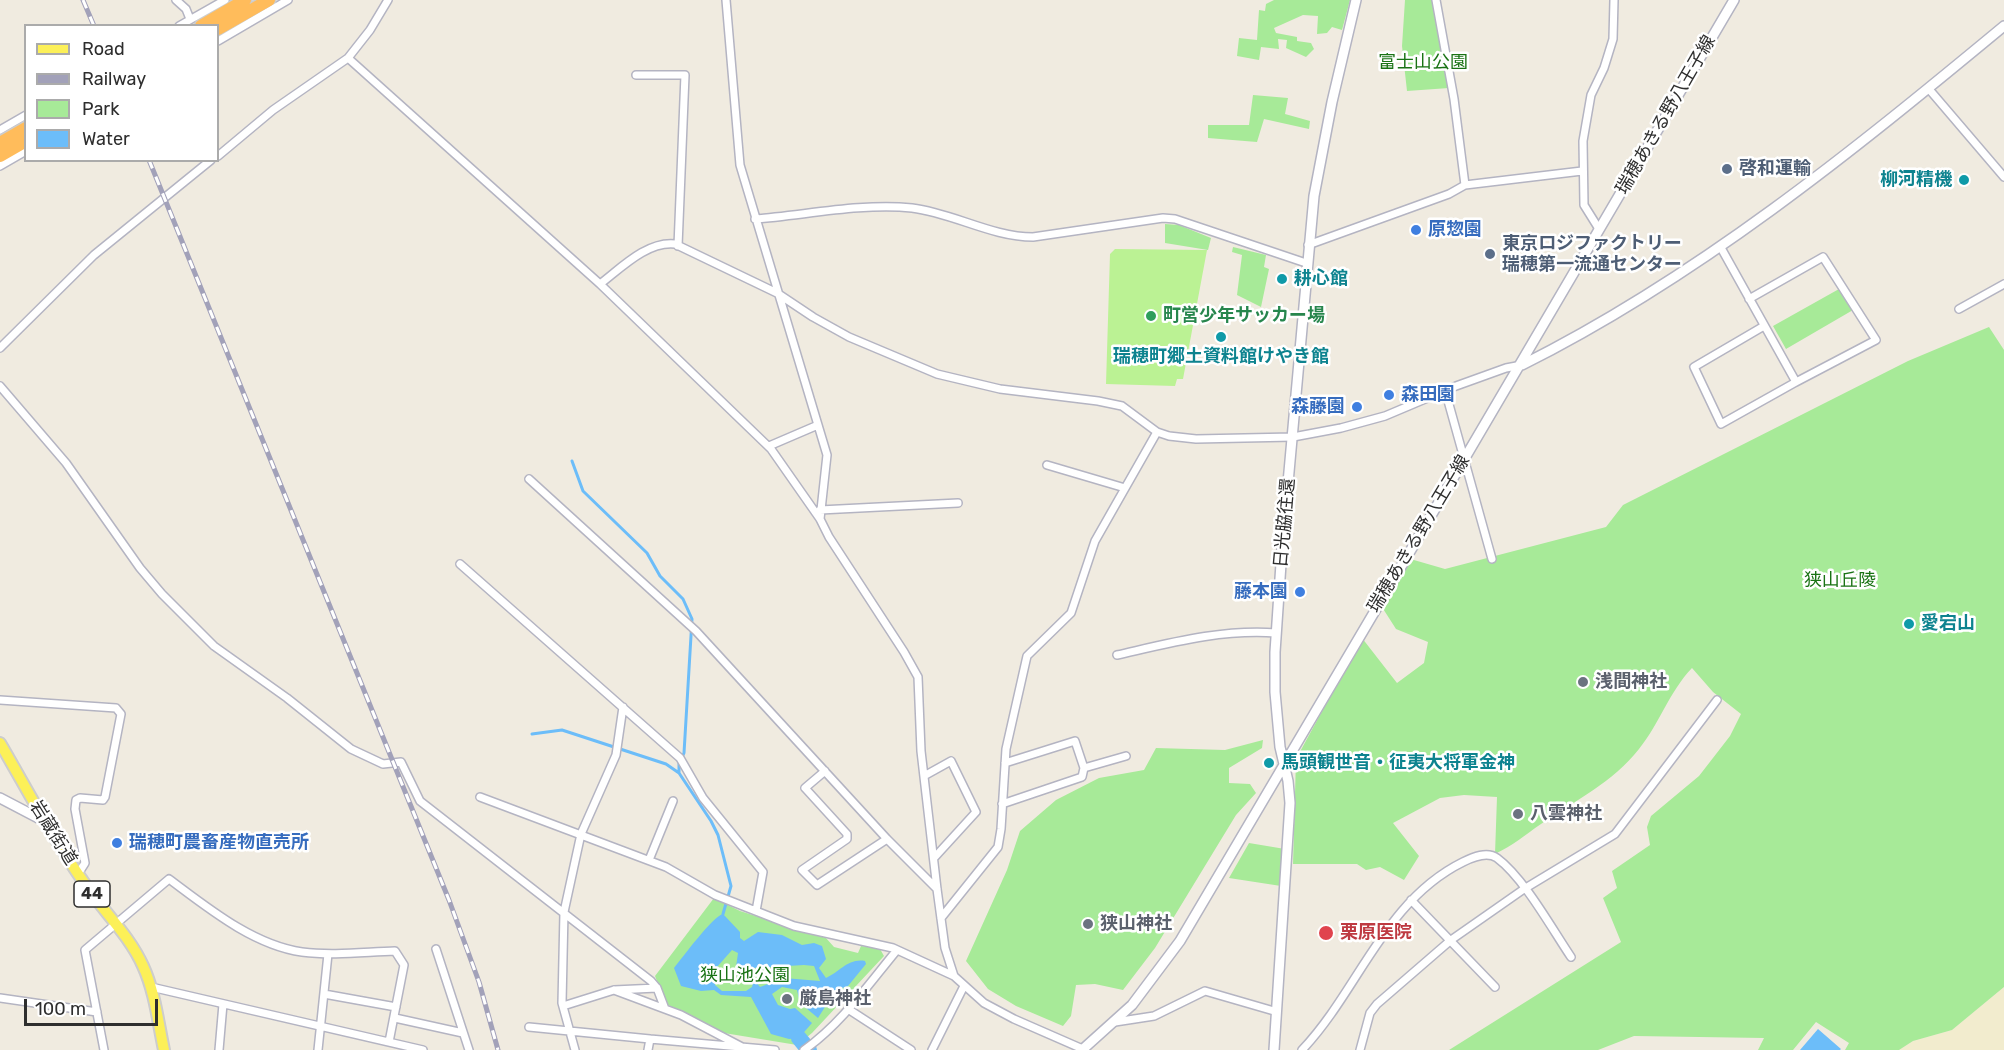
<!DOCTYPE html>
<html>
<head>
<meta charset="utf-8">
<style>
	body { margin:0 }
	#map { position:relative; width:2004px; height:1050px; overflow:hidden; background:#f0ebe0; font-family:Rubik,sans-serif }
	canvas { display:block }
	.legend { position:absolute; left:24px; top:24px; width:195px; height:138px; box-sizing:border-box; background:#fff; border:2px solid #ababab; margin:0; padding:8px 10px; list-style:none; font-size:18px; color:#2e2e2e }
	.legend li { display:flex; align-items:center; gap:12px; height:30px }
	.legend b { width:30px; border:2px solid #ababab }
	.scale { position:absolute; left:24px; top:999px; width:134px; height:27px; box-sizing:border-box; border:3px solid #2e2e2e; border-top:0; padding-left:8px; font-size:18px; line-height:21px; white-space:nowrap; color:#2e2e2e; -webkit-text-stroke:4px #fff; paint-order:stroke }
</style>
</head>
<body>
<div id="map">
<canvas width="2004" height="1050"></canvas>
<ul class="legend">
<li><b style="height:8px;background:#fcf058"></b>Road</li>
<li><b style="height:8px;background:#a2a1b9"></b>Railway</li>
<li><b style="height:16px;background:#a7ea98"></b>Park</li>
<li><b style="height:16px;background:#6cbdf9"></b>Water</li>
</ul>
<div class="scale">100 m</div>
</div>
<script>
const g = document.querySelector('canvas').getContext('2d');
g.lineJoin = 'round';
function fill(path, color) { g.fillStyle = color; g.fill(path, 'evenodd'); }
function trace(path, color, width, dash) { g.strokeStyle = color; g.lineWidth = width; g.lineCap = dash ? 'butt' : 'round'; g.setLineDash(dash || []); g.stroke(path); }
function write(font, color, halo, rows, align = 'center') {
  g.font = font + ' Rubik,"Noto Sans JP",sans-serif'; g.lineWidth = 5; g.setLineDash([]); g.textBaseline = 'middle'; g.strokeStyle = halo; g.fillStyle = color; for (const [text, x, y, turn = 0] of rows) {
    g.save(); g.translate(x, y); g.rotate((+turn || 0) * Math.PI / 180); g.textAlign = isNaN(turn) ? turn : align; if (halo) g.strokeText(text, 0, 0); g.fillText(text, 0, 0); g.restore();
  }
}
fill(new Path2D(`
	M2004,987V1050H1899L1913,1041L1952,1030Z`), '#f2ecce');
fill(new Path2D(`
	M1274,0H1350L1342,30L1332,27L1327,33L1317,34L1318,16L1303,15L1274,28L1276,33L1297,37V41L1311,43L1314,49L1306,57L1286,48L1287,40L1278,39L1279,49L1261,47L1259,60L1237,56L1239,38L1257,40L1259,10L1265,11L1266,4Z
	M1405,0H1433L1449,88L1407,91L1402,46Z
	M1253,95L1288,98L1285,114L1310,121L1309,129L1264,119L1257,142L1208,138V125H1249Z
	M1165,224L1179,225L1211,238L1208,250L1165,243Z
	M1233,247L1266,255L1264,267L1269,269L1261,307L1237,295L1242,255L1232,252Z
	M1839,289L1853,310L1786,349L1773,326Z
	M1989,327L2004,350V987L1952,1030L1913,1041L1899,1050H1845L1849,1043L1816,1022L1793,1050H1758L1764,1038L1634,1036L1598,1050H1449L1621,942L1603,898L1617,888L1612,871L1650,845L1647,827L1651,816L1699,776L1730,736L1741,714L1713,692L1692,668C1669,692 1660,723 1639,749C1613,782 1575,801 1541,824C1525,835 1512,846 1495,854L1497,797L1464,795L1440,798L1393,823L1419,856L1404,880L1380,867L1366,870L1357,864H1293L1296,759L1362,638L1397,683L1424,663L1428,642L1396,629L1380,604L1407,558L1445,569L1606,527L1623,505L1908,361Z
	M1263,740L1262,748L1229,768V783L1250,784L1256,793L1236,815L1155,948L1123,990L1095,984L1076,985L1071,1016L1063,1026L1016,1006L988,989L966,961L1007,870L1020,831L1056,800L1099,778L1144,770L1156,748L1225,750Z
	M1249,843L1285,849L1281,886L1229,878Z
	M714,898L740,911L826,938L834,947L858,953L861,946L880,949L884,956L812,1033L797,1045L724,1033L666,1004L655,976Z`), '#a7ea98');
fill(new Path2D(`
	M1115,249L1207,250L1183,379H1177L1175,386L1106,384L1110,254Z`), '#bbf294');
fill(new Path2D(`
	M723,914L740,932V938L744,941L758,932L782,935L802,945L814,943L822,946L826,959L819,968L826,978C840,972 848,958 865,961L866,964L848,986L835,991L818,1018L800,1003L797,990L782,987L772,994L778,1005L790,1009L795,1008L812,1023L799,1038L789,1039L771,1034L751,997L721,995L714,990L701,991L681,986L674,968C683,957 713,916 723,914ZM732,950L738,953L736,967L753,983L752,987L746,991H722L715,985L717,967ZM804,965L814,966L820,981L784,978L760,987L751,976L754,968Z
	M1818,1029L1841,1049L1840,1050H1800Z`), '#6cbdf9');
trace(new Path2D(`
	M572,461L583,491L647,553L660,576L683,599L692,619L684,753L679,764V773L711,821L718,835L731,886L723,914
	M532,734L562,730L666,764L679,773`), '#6cbdf9', 3);
trace(new Path2D(`
	M799,1038L809,1050`), '#6cbdf9', 16);
const street = new Path2D(`
	M176,0L186,9L190,19
	M726,0L740,165L827,455L820,519
	M1436,0L1454,99L1465,185
	M179,26L225,0
	M218,41L288,0
	M348,58L600,284L771,449L820,519L829,537L904,652L918,677L921,751L937,889L945,948L954,976L984,1003L1014,1019L1085,1050
	M636,75H685L678,246
	M1928,88L2004,177
	M0,130L26,115
	M218,156L273,110L348,58L370,30L388,0
	M0,166L26,151
	M755,219C806,215 861,203 912,208C953,213 992,237 1033,237L1163,218L1175,219L1306,263
	M1599,229L1584,205L1583,141L1591,95L1604,68L1613,39L1614,0
	M1308,245L1449,194L1465,185L1582,171
	M1720,246L1796,382L1876,340L1823,257L1749,299
	M600,284C621,268 647,241 675,244L777,293L813,317L849,337L937,374L1000,389L1098,401L1122,406L1157,432L1169,436L1196,439L1293,437L1341,428L1385,416L1456,386L1506,368L1522,365
	M1959,309L2004,284
	M1764,326L1694,367L1721,424L1796,382
	M0,348L94,255L211,160
	M0,386L66,463L140,568L162,594L214,646L287,698L351,749L383,764L401,762L420,801L651,981L657,988L665,1009
	M1445,390L1492,559
	M769,446L818,425
	M1047,465L1125,488
	M529,479L696,631L887,839L937,889
	M820,510L958,503
	M460,564L680,758L703,798L763,872L756,911
	M1117,655C1170,643 1221,629 1276,633
	M0,700L116,708L121,714L105,797L103,800L80,798L76,800L75,809L85,863L78,874
	M1005,763L1075,741L1084,768
	M825,771L805,788L847,834V839L802,870L817,885L887,839
	M924,776L951,761L976,812L934,858
	M480,797L666,867L715,895L794,926L893,948L954,976
	M1002,804L1082,777L1084,768L1126,756
	M649,860L673,801
	M1411,900L1495,987
	M941,918L998,847L1001,829L1006,749L1027,656L1071,613L1095,541L1157,432
	M436,949L469,1050
	M151,987L423,1050
	M614,990L681,1015L744,1048
	M324,994L396,1007
	M0,998L97,1012
	M563,1006L614,990L657,988
	M848,1009L911,1050
	M395,1018L463,1033
	M1115,1022L1154,1016L1205,991L1274,1011
	M529,1027L650,1039
	M104,1050L85,950L169,879C208,908 253,945 302,952C333,956 364,952 395,951L404,965L389,1042
	M219,1050L223,1004
	M318,1050L328,954
	M575,1050L562,1003L564,912L581,834L616,755L623,707
	M648,1050L650,1039L775,1050
	M804,1050C841,1024 868,985 897,950
	M932,1050L964,986
	M1302,1050C1359,990 1384,901 1463,862C1473,857 1487,851 1497,858C1524,878 1552,929 1571,957
	M1360,1050L1370,1013L1377,1004L1451,940L1524,889L1615,834L1717,700`);
const secondary = new Path2D(`
	M1522,365C1698,277 1853,151 2004,26
	M0,798L44,821
	M1082,1050L1132,1005L1180,941C1366,628 1549,314 1734,0
	M1274,1050L1290,803L1288,781L1280,747L1275,692V652L1282,549L1314,196L1332,102L1356,0`);
const primary = new Path2D(`
	M0,743C28,791 53,839 85,884C104,912 129,935 143,966C155,992 158,1022 164,1050`);
const highway = new Path2D(`
	M201,26L245,0
	M218,29L269,0
	M0,143L26,128
	M0,156L26,141`);
trace(street, '#b4b4c2', 10);
trace(secondary, '#b4b4c2', 12);
trace(primary, '#cdcdcd', 14);
trace(highway, '#cdcdcd', 15);
trace(street, '#fff', 7);
trace(secondary, '#fff', 9);
trace(primary, '#fcf058', 10);
trace(highway, '#ffbc5b', 12);
const rail = new Path2D(`
	M83,0L94,26
	M149,160L449,900L479,982L498,1050`);
trace(rail, '#a2a1b9', 5);
trace(rail, '#fff', 3, [9]);
for (const [x, y, r, color] of [
	[1727,169,6,"#5c6f8a"],
	[1964,180,6,"#0f9aa8"],
	[1416,230,6,"#3f7fe0"],
	[1490,254,6,"#5c6f8a"],
	[1282,279,6,"#0f9aa8"],
	[1151,316,6,"#2e9e5b"],
	[1221,337,6,"#0f9aa8"],
	[1389,395,6,"#3f7fe0"],
	[1357,407,6,"#3f7fe0"],
	[1300,592,6,"#3f7fe0"],
	[1909,624,6,"#0f9aa8"],
	[1583,682,6,"#6b7280"],
	[1269,763,6,"#0f9aa8"],
	[1518,814,6,"#6b7280"],
	[117,843,6,"#3f7fe0"],
	[1088,924,6,"#6b7280"],
	[1326,933,8,"#e0444e"],
	[787,999,6,"#6b7280"]
]) { const dot = new Path2D(); dot.arc(x, y, r, 0, 2 * Math.PI); g.fillStyle = color; g.fill(dot); trace(dot, '#fff', 2); }
for (const [x, y, w] of [
	[92,894,36]
]) { const box = new Path2D(); box.roundRect(x - w / 2, y - 13, w, 26, 4.5); g.fillStyle = '#fff'; g.fill(box); trace(box, '#2e2e2e', 1.5); }
write('bold 16px', '#2e2e2e', null, [
	["44",92,894]
]);
write('18px', '#1a7315', '#fff', [
	["富士山公園",1423,63],
	["狭山丘陵",1840,581],
	["狭山池公園",745,976]
]);
write('18px', '#2e2e2e', '#fff', [
	["瑞穂あきる野八王子線",1666,115,-60],
	["日光脇往還",1285,523,-85],
	["瑞穂あきる野八王子線",1419,534,-59],
	["岩蔵街道",53,833,58]
]);
write('bold 18px', '#4e5e75', '#fff', [
	["啓和運輸",1739,169],
	["東京ロジファクトリー",1502,244],
	["瑞穂第一流通センター",1502,265]
], 'left');
write('bold 18px', '#0d838f', '#fff', [
	["柳河精機",1952,180,"right"],
	["耕心館",1294,279],
	["瑞穂町郷土資料館けやき館",1221,357,"center"],
	["愛宕山",1921,624],
	["馬頭観世音・征夷大将軍金神",1281,763]
], 'left');
write('bold 18px', '#366cbe', '#fff', [
	["原惣園",1428,230],
	["森田園",1401,395],
	["森藤園",1345,407,"right"],
	["藤本園",1288,592,"right"],
	["瑞穂町農畜産物直売所",129,843]
], 'left');
write('bold 18px', '#27864d', '#fff', [
	["町営少年サッカー場",1163,316]
], 'left');
write('bold 18px', '#5b616d', '#fff', [
	["浅間神社",1595,682],
	["八雲神社",1530,814],
	["狭山神社",1100,924],
	["厳島神社",799,999]
], 'left');
write('bold 18px', '#be3a42', '#fff', [
	["栗原医院",1340,933]
], 'left');
</script>
</body>
</html>
